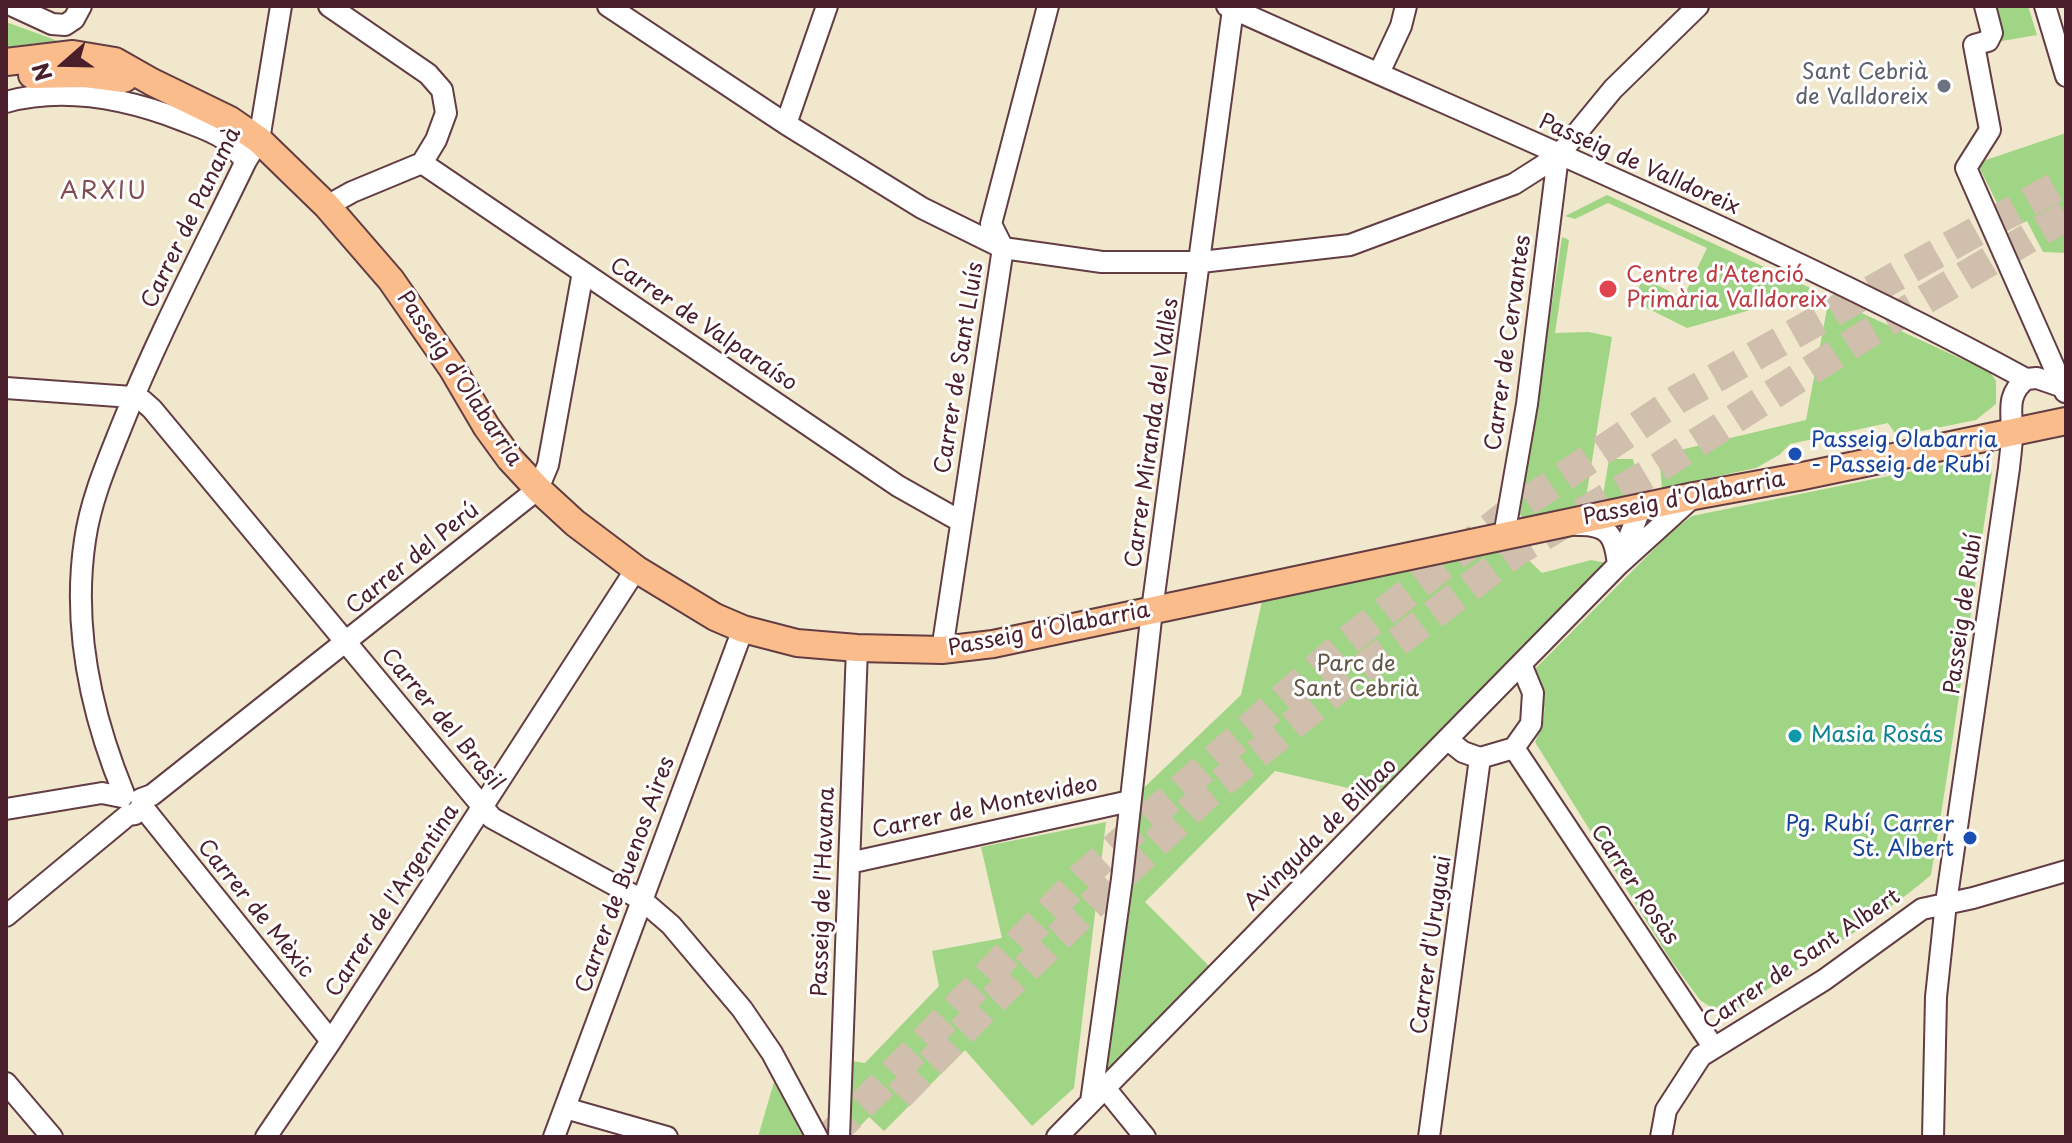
<!DOCTYPE html>
<html>
<head>
<meta charset="utf-8">
<style>
	body { margin:0 }
	#map { position:relative; width:2072px; height:1143px; overflow:hidden; background:#f0e7cc; font-family:"Playpen Sans",sans-serif }
	canvas { display:block }
	.frame { position:absolute; inset:0; border:8px solid #4a1f2b; pointer-events:none }
	.north { position:absolute; left:24px; top:24px; width:80px; height:80px; -webkit-text-stroke:6px #fff; paint-order:stroke; rotate:250deg; font-size:22px; font-weight:700; line-height:32px; text-align:center; color:#4a1f2b }
	.north::after { content:''; display:block; margin:auto; width:28px; height:36px; background:#4a1f2b; clip-path:polygon(50% 0,100% 100%,50% 72%,0 100%) }
</style>
</head>
<body>
<div id="map">
<canvas width="2072" height="1143"></canvas>
<div class="frame"></div>
<div class="north">N</div>
</div>
<script>
const g = document.querySelector('canvas').getContext('2d');
g.lineJoin = 'round';
function fill(path, color) { g.fillStyle = color; g.fill(path, 'evenodd'); }
function trace(path, color, width, dash) { g.strokeStyle = color; g.lineWidth = width; g.lineCap = dash ? 'butt' : 'round'; g.setLineDash(dash || []); g.stroke(path); }
function write(font, color, halo, rows, align = 'center') {
  g.font = font + ' "Playpen Sans",sans-serif'; g.lineWidth = 6; g.setLineDash([]); g.textBaseline = 'middle'; g.strokeStyle = halo; g.fillStyle = color; for (const [text, x, y, turn = 0] of rows) {
    g.save(); g.translate(x, y); g.rotate((+turn || 0) * Math.PI / 180); g.textAlign = isNaN(turn) ? turn : align; if (halo) g.strokeText(text, 0, 0); g.fillText(text, 0, 0); g.restore();
  }
}
fill(new Path2D(`
	M1989,6H2028L2037,35L1996,42Z
	M6,22L58,41L6,47Z
	M2066,133V253L2043,252L2027,221L2010,229L1977,163Z
	M1607,195L1793,280L1817,291L1687,328L1633,301L1643,278L1683,298L1707,248L1608,203L1575,219L1565,216Z
	M1562,237L1569,240L1555,333L1589,332L1612,337L1584,510L1524,521L1520,514Z
	M1829,298L1990,372L1996,381V404L1976,420L1897,436L1888,423L1790,444L1779,455L1756,468L1662,488L1659,455L1806,420Z
	M1977,458L1991,465L1992,472C1971,607 1954,741 1931,875C1871,926 1802,965 1737,1010L1718,1012L1700,1000L1670,959L1535,742C1550,712 1545,700 1534,670L1670,533L1692,516Z
	M1609,459H1633L1640,491L1628,494V500L1601,508Z
	M1504,536L1542,573L1591,560L1618,565L1391,798L1275,771L1145,902L1217,974L1099,1094L1130,801L1241,695L1265,588Z
	M1106,822L1074,1088L1032,1126L965,1050L884,1131L869,1117L849,1137L851,1061L865,1063L939,986L932,951L1002,938L981,847Z
	M774,1082L803,1137H758Z`), '#a0d585');
trace(new Path2D(`
	M899,1096L990,1003L1205,796L1363,668L1517,551L1648,474L1872,331L2066,216
	M829,1137L877,1090L1082,877L1346,642L1504,517L1678,399L2066,181`), '#cfbfac', 30, [30, 15]);
const minor = new Path2D(`
	M13,6L52,24L65,25L74,19L81,6
	M608,6L786,124L922,208L1003,248L1102,262H1201L1350,245L1514,184L1558,156L1613,89L1698,6
	M1227,6C1494,127 1767,239 2026,379
	M1985,6L1992,33L1988,41L1974,45L1990,130L1966,168L2065,392
	M2045,6L2066,76
	M1379,73L1401,26L1406,6
	M6,102C65,86 128,99 184,121C197,126 212,131 224,139C232,145 239,154 246,161
	M786,124L827,6
	M422,163L898,486L960,521
	M327,206L352,192L422,163L436,140L446,113L442,90L428,74L329,6
	M6,388L132,397L143,401L152,409L492,818L642,900L671,925L742,1009L772,1053L817,1137
	M1577,525C1609,524 1615,536 1618,565
	M1504,536L1527,404L1558,156
	M1621,558L1641,507
	M942,650L1003,248L991,224L1048,6
	M1448,740L1463,752L1480,758L1514,748L1531,724L1533,693L1521,664
	M1514,748L1714,1048
	M124,794C91,714 72,627 85,540C91,499 107,463 122,425C158,335 204,248 246,161L259,140L281,6
	M141,799L152,795L538,489L548,465L583,272
	M142,806L331,1041
	M6,809L102,793L122,797
	M849,863L1130,801
	M6,916L128,815L135,814L142,806
	M6,1083L52,1137
	M1105,1088L1145,1137
	M1091,1102L1122,879L1152,610L1233,9
	M565,1108L667,1137
	M266,1137L331,1041L636,569
	M554,1137L743,629
	M839,1137L857,648
	M1057,1137L1618,565L1694,496
	M1429,1137L1480,758
	M1661,1137L1666,1110L1701,1056L1824,980L1922,909L1973,898L2066,871
	M1933,1137L1936,997L1946,903L2009,468C2010,457 2012,445 2012,434C2012,411 2006,395 2026,379L2037,378L2063,387`);
const major = new Path2D(`
	M6,62L73,54L115,61L152,82L230,120L259,140L327,206L391,280L452,368L486,426L510,459L538,489L575,523L636,569L715,617L743,629L797,643L857,648L942,650L993,644L1694,496L1798,477L2066,421
	M32,75L85,74L124,79`);
trace(minor, '#633d43', 24);
trace(major, '#633d43', 30);
trace(minor, '#fff', 20);
trace(major, '#f9bc8a', 26);
for (const [x, y, r, color] of [
	[1944,86,8,"#6b7280"],
	[1608,289,10,"#e0444e"],
	[1795,454,8,"#1a4fb4"],
	[1795,736,8,"#0f9aa8"],
	[1970,838,8,"#1a4fb4"]
]) { const dot = new Path2D(); dot.arc(x, y, r, 0, 2 * Math.PI); g.fillStyle = color; g.fill(dot); trace(dot, '#fff', 3); }
write('22px', '#5b616d', '#fff', [
	["Sant Cebrià",1928,73],
	["de Valldoreix",1928,98]
], 'right');
write('22px', '#4a1f2b', '#fff', [
	["Passeig de Valldoreix",1639,165,24],
	["Carrer de Panamà",192,218,-64],
	["Carrer de Valparaíso",703,325,34],
	["Carrer de Cervantes",1509,343,-82],
	["Carrer de Sant Lluís",960,368,-81],
	["Passeig d'Olabarria",459,379,56],
	["Carrer Miranda del Vallès",1153,433,-82],
	["Passeig d'Olabarria",1684,499,-11],
	["Carrer del Perú",413,559,-39],
	["Passeig de Rubí",1964,614,-82],
	["Passeig d'Olabarria",1049,630,-11],
	["Carrer del Brasil",442,720,50],
	["Carrer de Montevideo",985,808,-12],
	["Avinguda de Bilbao",1321,835,-45],
	["Carrer de Buenos Aires",626,875,-70],
	["Carrer Rosàs",1634,885,56],
	["Passeig de l'Havana",824,892,-88],
	["Carrer de l'Argentina",393,901,-57],
	["Carrer de Mèxic",255,909,51],
	["Carrer d'Uruguai",1432,945,-82],
	["Carrer de Sant Albert",1802,960,-34]
]);
write('22px', '#be3a42', '#fff', [
	["Centre d'Atenció",1626,276],
	["Primària Valldoreix",1626,301]
], 'left');
write('22px', '#164399', '#fff', [
	["Passeig Olabarria",1811,441],
	["- Passeig de Rubí",1811,466],
	["Pg. Rubí, Carrer",1954,825,"right"],
	["St. Albert",1954,850,"right"]
], 'left');
write('22px', '#645646', '#fff', [
	["Parc de",1356,665],
	["Sant Cebrià",1356,690]
]);
write('22px', '#0d838f', '#fff', [
	["Masia Rosás",1811,736]
], 'left');
g.letterSpacing = '2px';
write('24px', '#814c53', '#fff', [
	["ARXIU",104,192]
]);
g.letterSpacing = '0px';
</script>
</body>
</html>
